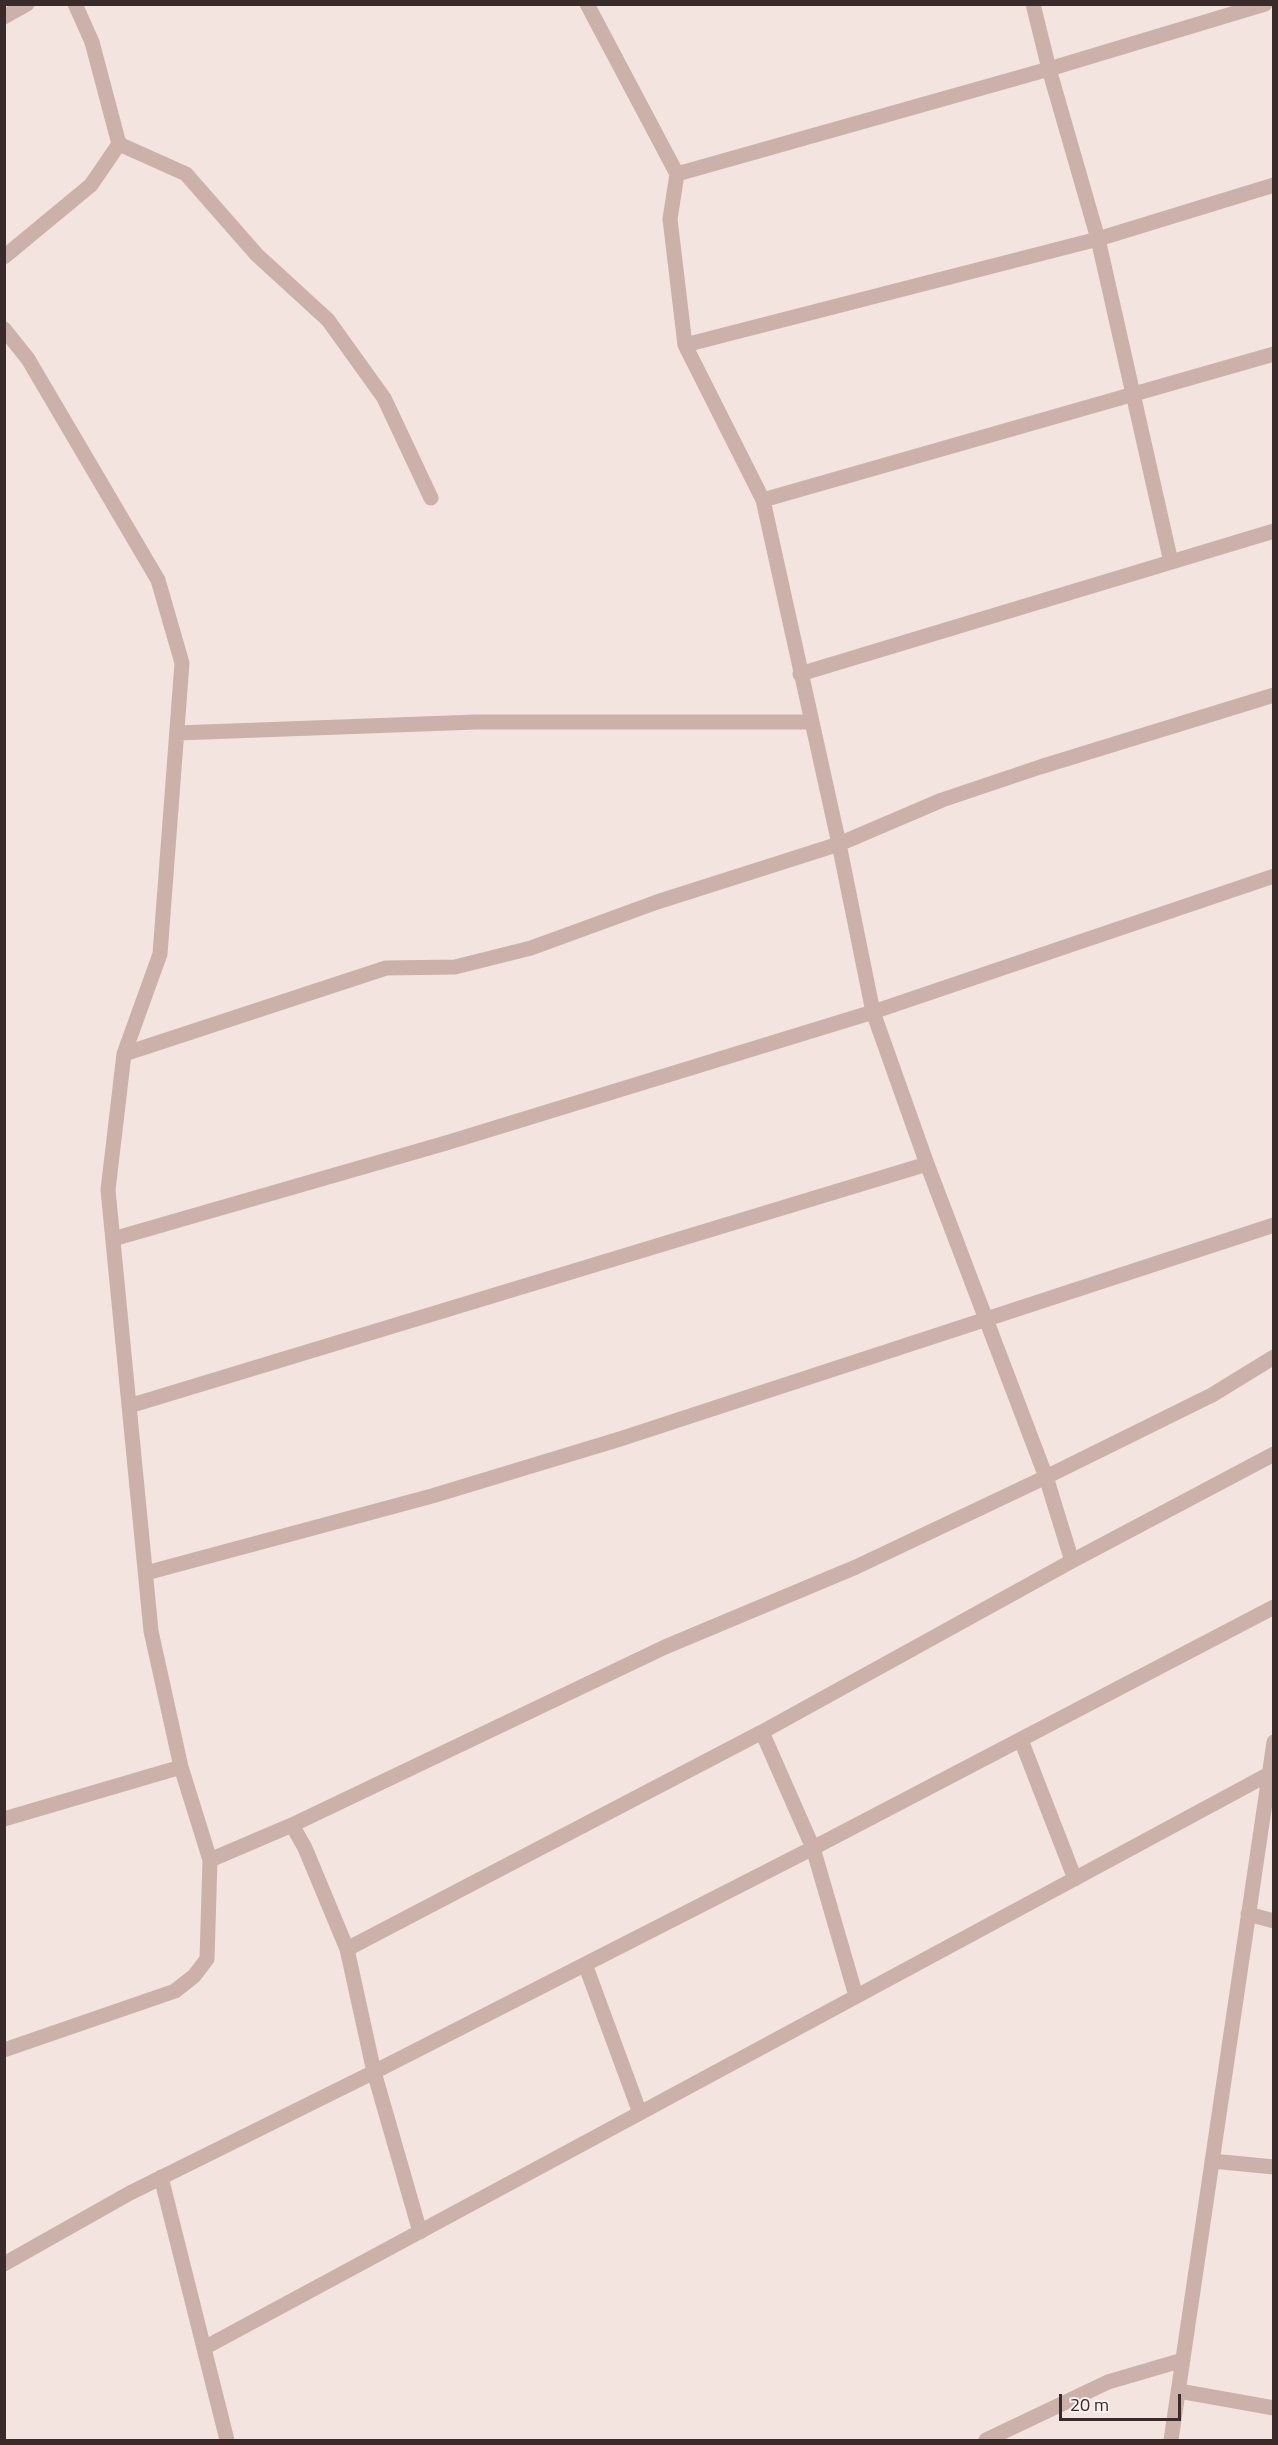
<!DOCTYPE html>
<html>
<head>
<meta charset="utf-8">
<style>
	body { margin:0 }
	#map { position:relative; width:1278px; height:2445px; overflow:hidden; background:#f3e4df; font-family:"Titillium Web",sans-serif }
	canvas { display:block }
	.frame { position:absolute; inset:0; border:6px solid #392b2a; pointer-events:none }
	.scale { position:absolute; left:1059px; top:2394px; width:122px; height:27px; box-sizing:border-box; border:3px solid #392b2a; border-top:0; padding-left:8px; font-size:18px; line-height:21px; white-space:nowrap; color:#392b2a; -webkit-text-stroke:4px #faf0ec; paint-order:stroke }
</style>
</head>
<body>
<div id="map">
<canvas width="1278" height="2445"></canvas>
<div class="frame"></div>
<div class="scale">20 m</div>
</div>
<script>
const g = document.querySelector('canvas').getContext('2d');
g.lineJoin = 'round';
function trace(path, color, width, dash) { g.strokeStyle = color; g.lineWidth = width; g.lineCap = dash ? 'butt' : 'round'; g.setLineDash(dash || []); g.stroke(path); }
trace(new Path2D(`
	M587,4L677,174L670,219L685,345L763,500L839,844L873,1012L927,1164L1046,1477L1072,1561
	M1033,4L1049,69L1098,239L1171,562
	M4,17L27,4
	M119,144L186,174L257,255L328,320L384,398L431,498
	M677,174L1049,69L1265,4
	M4,257L91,185L119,144L92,42L75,4
	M4,329L28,359L158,580L182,663L160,954L124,1054L108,1190L151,1631L181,1767L210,1860L292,1825L305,1848L347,1949L374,2072L420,2232
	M685,345L1098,239L1274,185
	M763,500L1274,354
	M800,674L1274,531
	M177,733L476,722H811
	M124,1054L386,968L455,967L531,948L657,902L839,844L942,800L1040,767L1274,695
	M113,1239L446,1143L873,1012L1274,876
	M129,1406L927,1164
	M146,1573L432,1496L620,1439L1274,1225
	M762,1732L813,1848L856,1996
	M1021,1740L1075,1879
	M4,1819L181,1767
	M292,1825L665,1647L856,1567L1046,1477L1212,1395L1274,1357
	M1248,1914L1274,1921
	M347,1949L762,1732L1072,1561L1274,1454
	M585,1964L640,2113
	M4,2050L175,1991L194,1976L207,1959L210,1860
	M1212,2161L1274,2167
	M161,2177L227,2440
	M4,2264L130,2193L374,2072L813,1848L1274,1607
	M204,2348L1269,1774
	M1179,2391L1274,2408
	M986,2440L1108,2382L1183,2360
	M1171,2440L1274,1742`), '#ccb1aa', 15);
</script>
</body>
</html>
